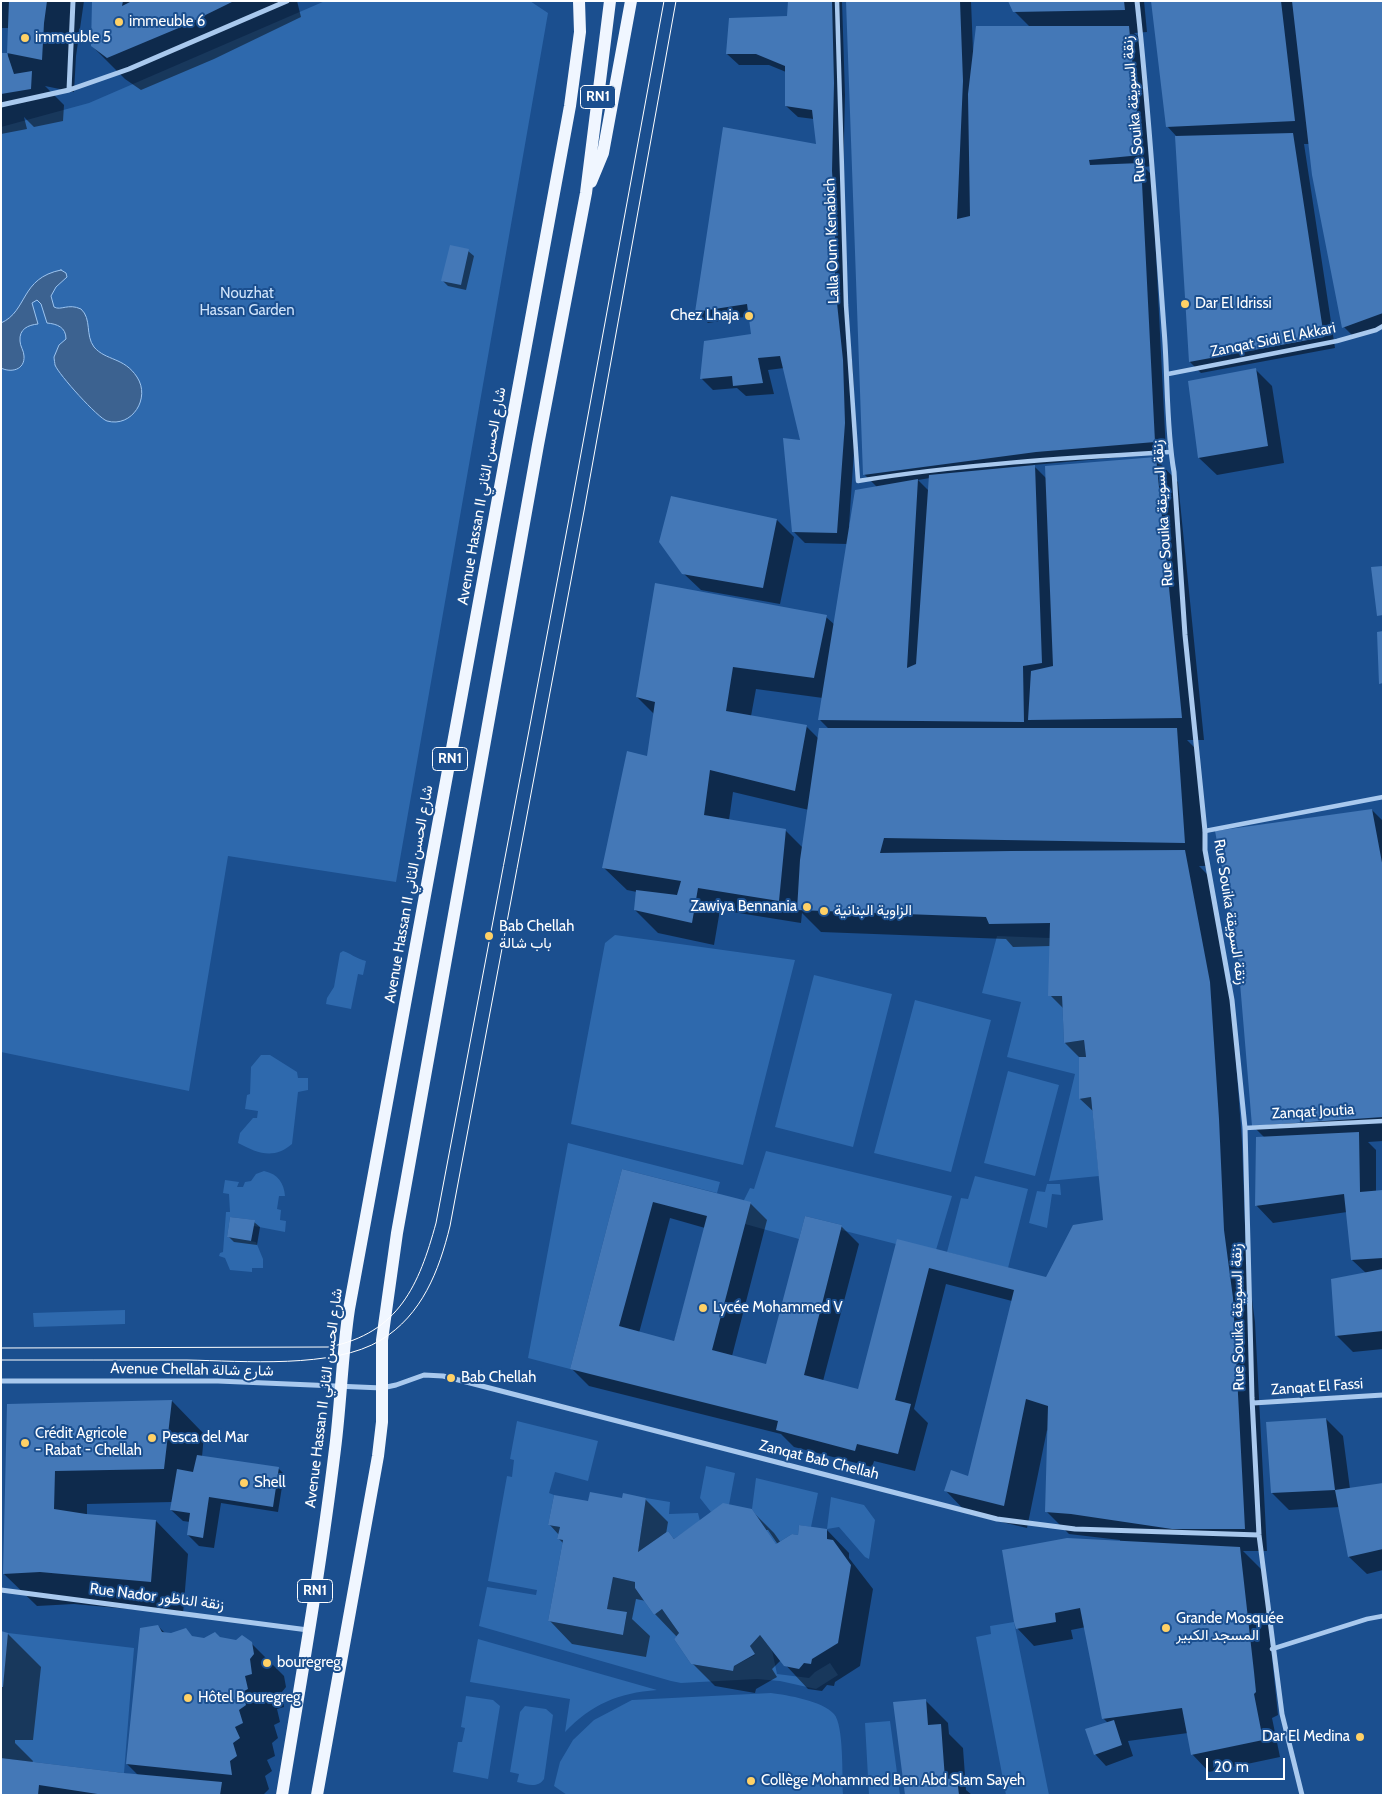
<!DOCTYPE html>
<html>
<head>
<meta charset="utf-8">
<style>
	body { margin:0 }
	#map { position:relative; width:1384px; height:1796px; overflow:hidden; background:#1b4f8f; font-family:Cabin,sans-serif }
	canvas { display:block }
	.frame { position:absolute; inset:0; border:2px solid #fff; pointer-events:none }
	.scale { position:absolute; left:1206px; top:1758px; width:79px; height:22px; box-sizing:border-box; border:2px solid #fff; border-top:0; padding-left:6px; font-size:15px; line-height:18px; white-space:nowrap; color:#fff; -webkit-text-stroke:4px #1b4f8f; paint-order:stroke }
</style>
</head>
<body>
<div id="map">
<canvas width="1384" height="1796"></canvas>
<div class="frame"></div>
<div class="scale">20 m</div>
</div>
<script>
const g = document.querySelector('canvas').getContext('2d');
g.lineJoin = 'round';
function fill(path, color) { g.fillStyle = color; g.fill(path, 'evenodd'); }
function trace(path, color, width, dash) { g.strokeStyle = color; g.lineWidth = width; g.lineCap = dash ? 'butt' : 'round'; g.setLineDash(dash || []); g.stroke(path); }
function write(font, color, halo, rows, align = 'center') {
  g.font = font + ' Cabin,Vazirmatn,sans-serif'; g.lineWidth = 4; g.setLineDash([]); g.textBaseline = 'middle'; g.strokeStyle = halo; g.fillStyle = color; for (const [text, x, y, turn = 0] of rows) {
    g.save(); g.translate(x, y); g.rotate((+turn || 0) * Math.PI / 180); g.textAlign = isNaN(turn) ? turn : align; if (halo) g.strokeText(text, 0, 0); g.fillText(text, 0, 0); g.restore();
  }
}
fill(new Path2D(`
	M325,1H530L548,13L396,882L228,856L189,1091L1,1052V127L89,103Z
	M615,935L795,960L743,1165L571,1124L605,943Z
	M997,936L1050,938L1062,996L1064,1043L1084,1040L1086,1057H1079V1099L1091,1097L1099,1176L1049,1181L1075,1074L1007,1057L1021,1002L982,993Z
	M343,951C348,952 357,959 366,961L363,975L358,974L351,1009L326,1004L327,998L334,987L340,953Z
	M814,975L892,994L853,1147L775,1127Z
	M915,1000L991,1020L951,1172L874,1153Z
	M261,1055H270L297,1072L298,1078H308V1090L298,1092L292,1144C274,1160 257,1153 238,1143L240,1133L253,1118H257L258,1111L245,1109L247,1095L250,1094L251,1067Z
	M1008,1071L1059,1085L1035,1176L984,1163Z
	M568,1143L720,1182L717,1193L622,1169L570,1369L528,1358Z
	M766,1151L952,1196L936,1250L896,1244L841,1230L842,1225L805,1216L799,1239L745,1224L744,1200L750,1188L754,1189Z
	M264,1171C278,1174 284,1183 285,1196H279L277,1209L281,1210L280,1220L286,1221L285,1232L254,1226V1220L230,1217L227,1237L256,1242L263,1259V1268H252V1272L230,1270L225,1258L219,1256L220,1253L223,1252L226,1212H230L229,1194L223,1193L225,1180L239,1182L237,1187H243L245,1182L251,1181L256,1174Z
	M975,1176L1028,1189L1008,1268L947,1252L961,1198L968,1199Z
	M1047,1184H1060L1061,1195L1052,1194L1047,1228L1029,1223L1037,1191L1045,1192Z
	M125,1310V1324L34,1327L33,1313Z
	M517,1421L598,1441L588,1481L555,1472L549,1493L554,1495L548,1525L560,1527L557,1539L563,1540L548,1621L623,1635L627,1613L607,1609L613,1577L635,1582V1588L654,1615L662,1609L679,1633L674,1639L691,1664L732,1671L734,1666L755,1655L750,1646L760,1635L772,1650L777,1674L809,1678L815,1672L830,1663L838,1675L816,1689L780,1681L757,1679L681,1683L671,1681L479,1626L487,1587L536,1595L537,1590L488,1581L507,1476L512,1477L514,1460L510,1459Z
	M706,1466L735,1473L729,1505L711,1512L700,1498Z
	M756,1478L818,1493L811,1527L799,1525L798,1535L792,1534L776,1544L752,1509Z
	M831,1497L864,1505L875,1520L869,1559L865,1557L839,1527L827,1529Z
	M646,1498L670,1502L669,1514L698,1513L700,1521L674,1539L668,1531L638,1552Z
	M1014,1622L1049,1795H1006L976,1637L991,1634L990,1626Z
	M8,1633L134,1648L124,1773L1,1758V1698Z
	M478,1639L657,1690C618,1693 592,1704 565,1732L570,1699L470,1682Z
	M771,1693C787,1695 823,1701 834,1714C844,1725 842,1777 843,1795H567L554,1786L560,1762L573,1740L594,1720L632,1700Z
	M466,1696L493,1700L500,1706L488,1779L453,1772L458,1742H462L465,1728L461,1727Z
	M525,1706L546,1709L553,1715L544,1779C537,1789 527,1784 517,1782L519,1774L510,1772L520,1712Z
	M890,1721L900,1795H869L865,1723Z`), '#2e69ad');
const water = new Path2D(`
	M61,270L66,273L67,277L56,287L51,296L54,307C61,311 68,303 81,309C92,319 85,335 94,347C106,361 124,357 137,377C151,398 132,428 107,421C98,418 59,375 55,365C55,364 54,359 54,357L59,345L66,339C66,327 57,324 47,323L41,304L37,300L32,303L38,324C28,325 19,329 20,341C20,346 24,351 24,356C25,370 11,373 1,368V323C28,311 20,278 61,270Z`);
fill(water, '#3c6290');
trace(water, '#9cc4f0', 1);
fill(new Path2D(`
	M1,1H84L76,56L74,92L45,86L64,105L63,121L34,127L24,117L27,129L1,134V54L8,56L9,28H1Z
	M93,1H297L301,17L214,59L141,90L125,79L92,46Z
	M789,1H842L845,95L843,183L846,296L853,372L855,435L849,526H851L877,487L864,474L847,1H971L973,51H974L1030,27L1014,11L1010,1H1144L1147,32L1134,33L1140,38L1152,166L1144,167L1152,175L1166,453L1033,465L1047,479L1156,459L1178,482L1204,740H1187L1199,752L1207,866H1199L1208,875L1232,1006L1242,1142L1246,1254L1255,1322L1267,1551H1243L1263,1571L1278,1715L1272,1718L1280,1757L1209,1772L1192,1754L1188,1733L1128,1741L1133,1756L1106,1766L1095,1754L1108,1723L1103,1718L1086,1627L1071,1630L1073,1639L1034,1646L1017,1628L1120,1542V1540L1069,1534L1047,1512L1048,1431L1047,1430L1027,1528L968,1514L946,1491L969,1478L1012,1301L946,1284L914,1409L928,1423L915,1471L874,1461L872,1467L794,1447L781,1434L589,1386L571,1368L623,1170L750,1203L767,1220L732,1356L767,1365L806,1218L842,1227L859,1244L823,1381L859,1391L898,1241L1047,1279L1104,1221L1094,1112L1080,1099V1058L1065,1043L1064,1009L1050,995L1051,946L1013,947L1006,939L821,932L802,913L801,923L720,910L714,945L658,933L635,910L637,892L627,890L604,868L648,758L654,714L637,697L826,617L835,625L848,544L805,543L794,532L802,441L784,368L768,370L774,394L746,396L737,388L713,390L702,379L706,342L753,336L750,316L708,323L697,312L724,128L817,145L814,119L798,117L786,106V72L769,65H739L727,54L788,17ZM930,478L929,491L918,480ZM756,689L823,698L820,720L829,729L819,739L806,726L751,716ZM733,792L809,810L803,848L785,830L729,820ZM670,1218L705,1228L674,1342L639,1333Z
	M1152,1H1383V328L1355,338L1344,327L1310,144H1304L1335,348L1201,373L1190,362L1177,138H1178L1167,126Z
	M468,251L474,256L466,290L448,286L443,281Z
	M1255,369L1272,386L1284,463L1217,475L1199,458L1190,382Z
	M672,498L777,520L794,537L780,604L701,590L683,573Z
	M1372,810L1383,821V1141L1368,1142L1376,1150V1192H1383V1349L1353,1352L1336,1335L1366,1273L1352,1260L1347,1212L1273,1223L1256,1205L1265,1138L1253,1126Z
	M254,1222L260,1227L257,1245L234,1242L229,1237Z
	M172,1401L204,1434L202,1457L279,1469L284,1474L278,1512L221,1503L214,1548L199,1546L188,1535L190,1522L183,1521L171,1510L172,1502L87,1504V1515L156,1521L188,1554L183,1614L74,1604L37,1606L4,1574L8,1406Z
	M1326,1419L1343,1436L1350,1489L1383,1484V1570L1367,1574L1349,1557L1340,1507L1289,1510L1272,1493Z
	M623,1499H645L668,1522L666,1534L668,1533L675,1540L751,1510L774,1533L781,1543L799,1536L827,1530L849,1553V1558L873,1589L860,1666L835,1682L834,1686L827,1685L822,1691L808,1689L781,1660L772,1669L777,1677L756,1689L755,1693L715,1686L692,1663L677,1637L655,1614L646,1601L636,1599L632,1619L650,1636L646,1657L572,1644L550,1621L564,1544L559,1539V1535L549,1524L589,1503ZM765,1530H768L781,1549L779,1550Z
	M158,1626L165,1633L204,1639H219L251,1643L284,1676L286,1687L282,1692L284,1707L277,1709L280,1722L274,1725L278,1738L272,1743L275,1756L267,1760L272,1771L265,1776L269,1789L263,1795H1V1633L8,1634L41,1667L33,1740H15V1743L33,1761L32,1763L138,1775L127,1764Z
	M925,1700L948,1723L949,1734L963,1748L966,1790L972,1795H906Z`), '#0007');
fill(new Path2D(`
	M9,1H47L44,23L42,60L7,53Z
	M92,1H123L122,6L132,1H234L181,27L107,58L91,46Z
	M788,1H832L834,83L832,171L835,219V284L843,360L845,423L837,533L792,532L783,438L800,440L780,356L758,358L763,383L733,386L732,376L700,379L704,341L751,334L747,304L695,312L723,127L816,144L812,110L785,106V66L756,54H726L729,18L787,16Z
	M846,1H960L963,81L957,219L970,216L968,94L976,26H1129L1141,155L1089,160L1090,165L1141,163L1155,442L1036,452L863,475Z
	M1008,1H1124L1125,10L1013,12Z
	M1151,1H1281L1295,121L1166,127Z
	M1292,1H1383V313L1342,328L1312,175Z
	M1,53H7L14,74L32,71L31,89L1,94Z
	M1293,133L1324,337L1189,362L1175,136Z
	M450,245L469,249L461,285L441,281Z
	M1256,368L1268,446L1198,458L1188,381Z
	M1156,457L1182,718L1028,720L1031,671L1053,666L1045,466Z
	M1035,465L1042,663L1023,666L1024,722L818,720L855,490L918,479L907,668L916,664L929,475Z
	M671,496L777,519L763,588L682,574L659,542Z
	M1383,566V615L1377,616L1371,567Z
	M655,583L827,615L814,678L733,667L726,711L807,725L795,791L710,770L704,815L786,829L779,901L698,888L692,923L634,910L636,890L677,895L681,881L602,868L627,751L647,756L655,702L636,697Z
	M1383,631V683L1379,684L1377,632Z
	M819,728H1177L1185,843L884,838L880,853L1011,851L1185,850L1210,982L1219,1119L1224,1230L1233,1298L1245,1529H1172L1071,1514L1045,1512L1048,1406L1026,1399L1004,1506L944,1491L951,1470L968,1476L1014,1290L929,1268L895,1400L911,1404L898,1454L857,1444L855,1451L776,1430L778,1421L570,1369L622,1169L751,1202L712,1350L766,1364L805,1216L842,1225L804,1375L858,1389L897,1239L1046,1277L1073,1225L1103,1220L1091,1097L1079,1099V1057H1086L1084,1040L1064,1043L1062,996H1048L1050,923L989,924L986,917L797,910L800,860ZM653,1202L707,1216L674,1341L619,1326Z
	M1372,809L1383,868V1117L1252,1126L1237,947L1215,831Z
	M1359,1132L1360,1192L1383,1190V1258L1351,1260L1344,1194L1255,1206L1256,1137Z
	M230,1217L255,1220L251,1241L227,1237Z
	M1383,1269V1331L1335,1336L1331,1279Z
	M172,1400L164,1469L55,1471L54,1509L86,1514L156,1520L151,1582L40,1572L3,1574L7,1404Z
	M1326,1418L1335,1490L1271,1493L1266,1422Z
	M197,1455L279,1467L273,1507L209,1497L203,1538L187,1535L190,1513L170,1510L177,1469L193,1472Z
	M1383,1483V1549L1348,1557L1335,1490Z
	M590,1492L622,1498L623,1493L646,1498L638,1552L668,1531L674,1539L723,1503L752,1509L776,1544L792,1534L798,1535L799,1525L827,1529V1539L833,1540L851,1565L838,1643L812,1659L811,1664L804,1663L799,1669L784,1666L760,1635L750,1646L755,1654L734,1666L733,1671L691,1664L674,1639L679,1633L662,1609L654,1615L635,1588V1582L613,1577L607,1609L627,1612L623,1635L548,1621L563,1540L557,1539L560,1527L548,1525L554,1495L588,1501Z
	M1067,1538L1240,1547L1254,1672L1256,1692L1254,1694L1263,1740L1191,1755L1182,1708L1102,1719L1080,1608L1055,1613L1056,1622L1016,1629L1014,1622L1002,1550Z
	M158,1625L162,1632L171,1633L186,1628L192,1636L204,1638L215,1632L220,1637L236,1640L242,1635L252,1642L254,1654L250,1659L252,1674L245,1676L248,1689L242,1692L246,1705L239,1710L243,1723L235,1727L240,1738L233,1743L237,1756L230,1761L232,1775L126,1764L140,1628Z
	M1,1631L8,1633L3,1687H1Z
	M926,1699L928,1725L941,1724L945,1779L957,1778L959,1795H905L893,1702Z
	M1114,1720L1122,1745L1094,1755L1085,1729Z
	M1,1758L124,1773L222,1782L220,1795H104L39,1785L38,1795H1Z`), '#4478b7');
trace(new Path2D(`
	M837,1L846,305L858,481C962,464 1066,458 1170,452
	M1168,374L1337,341L1376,330L1383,326
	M1205,831L1383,797
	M1245,1128L1383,1121
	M1272,1649L1367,1619L1383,1616`), '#a9c9ee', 4.5);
trace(new Path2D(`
	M1137,1C1149,110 1156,220 1164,329C1168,376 1166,428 1174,472L1185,635L1205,831V850L1232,1000L1245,1128L1252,1398L1259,1535L1282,1714L1302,1795
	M69,90L73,1
	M1,105L69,90L129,69L287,1
	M1,1381H218L382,1388L396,1385L424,1375L443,1376L997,1519L1075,1529L1259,1535
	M1253,1403L1383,1395
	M1,1590L308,1630`), '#a9c9ee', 5);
trace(new Path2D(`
	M591,182L603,153L631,1
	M282,1795C301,1680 321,1565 335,1449C341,1402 342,1355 349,1309L570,106L580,32L579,1
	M317,1795L378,1456L382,1422V1340L397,1233L538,445L586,193L610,1`), '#f0f6ff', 12);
trace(new Path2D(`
	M1,1348L329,1347C399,1333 419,1285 436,1223L571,508L664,1
	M1,1360C63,1360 125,1360 187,1360C243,1361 334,1369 381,1340C422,1315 439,1271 450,1226L584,511L676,1`), '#fff', 1);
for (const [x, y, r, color] of [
	[119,22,5,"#ffd166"],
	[25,38,5,"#ffd166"],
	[1185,304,5,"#ffd166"],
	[749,316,5,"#ffd166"],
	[807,907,5,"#ffd166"],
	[824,911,5,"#ffd166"],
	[489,936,5,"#ffd166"],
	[703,1308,5,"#ffd166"],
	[451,1378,5,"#ffd166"],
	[152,1438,5,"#ffd166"],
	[25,1443,5,"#ffd166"],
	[244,1483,5,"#ffd166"],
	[1166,1628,5,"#ffd166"],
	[267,1663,5,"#ffd166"],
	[188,1698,5,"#ffd166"],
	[1360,1737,5,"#ffd166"],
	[751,1781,5,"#ffd166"]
]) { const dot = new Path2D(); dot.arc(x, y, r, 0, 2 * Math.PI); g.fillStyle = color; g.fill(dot); trace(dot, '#1b4f8f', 2); }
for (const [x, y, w] of [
	[598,97,35],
	[450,759,35],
	[315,1591,35]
]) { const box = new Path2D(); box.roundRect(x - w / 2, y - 11.5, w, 23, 4); g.fillStyle = '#1b4f8f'; g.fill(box); trace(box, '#fff', 1); }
write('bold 14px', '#fff', null, [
	["RN1",598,97],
	["RN1",450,759],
	["RN1",315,1591]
]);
write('15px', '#fff', '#1b4f8f', [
	["immeuble 6",129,22],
	["immeuble 5",35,38],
	["Dar El Idrissi",1195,304],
	["Chez Lhaja",739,316,"right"],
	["Zawiya Bennania",797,907,"right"],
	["الزاوية البنانية",834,911],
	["Bab Chellah",499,927],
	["باب شالة",499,944],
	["Lycée Mohammed V",713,1308],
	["Bab Chellah",461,1378],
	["Crédit Agricole",35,1434],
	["- Rabat - Chellah",35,1451],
	["Pesca del Mar",162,1438],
	["Shell",254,1483],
	["Grande Mosquée",1176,1619],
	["المسجد الكبير",1176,1636],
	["bouregreg",277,1663],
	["Hôtel Bouregreg",198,1698],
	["Dar El Medina",1350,1737,"right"],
	["Collège Mohammed Ben Abd Slam Sayeh",761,1781]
], 'left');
write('15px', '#fff', '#1b4f8f', [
	["Rue Souika زنقة السويقة",1134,109,-95],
	["Lalla Oum Kenabich",832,241,-92],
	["Zanqat Sidi El Akkari",1273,340,-11],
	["Avenue Hassan II شارع الحسن الثاني",482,496,-80],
	["Rue Souika زنقة السويقة",1163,513,-94],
	["Avenue Hassan II شارع الحسن الثاني",409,894,-80],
	["Rue Souika زنقة السويقة",1230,912,81],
	["Zanqat Joutia",1313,1112,-3],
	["Rue Souika زنقة السويقة",1238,1317,-91],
	["Avenue Chellah شارع شالة",192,1370,1],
	["Zanqat El Fassi",1317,1387,-4],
	["Avenue Hassan II شارع الحسن الثاني",324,1398,-83],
	["Zanqat Bab Chellah",819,1460,14],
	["Rue Nador زنقة الناظور",157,1597,7]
]);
write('15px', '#cfe3fa', '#1b4f8f', [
	["Nouzhat",247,294],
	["Hassan Garden",247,311]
]);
</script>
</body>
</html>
